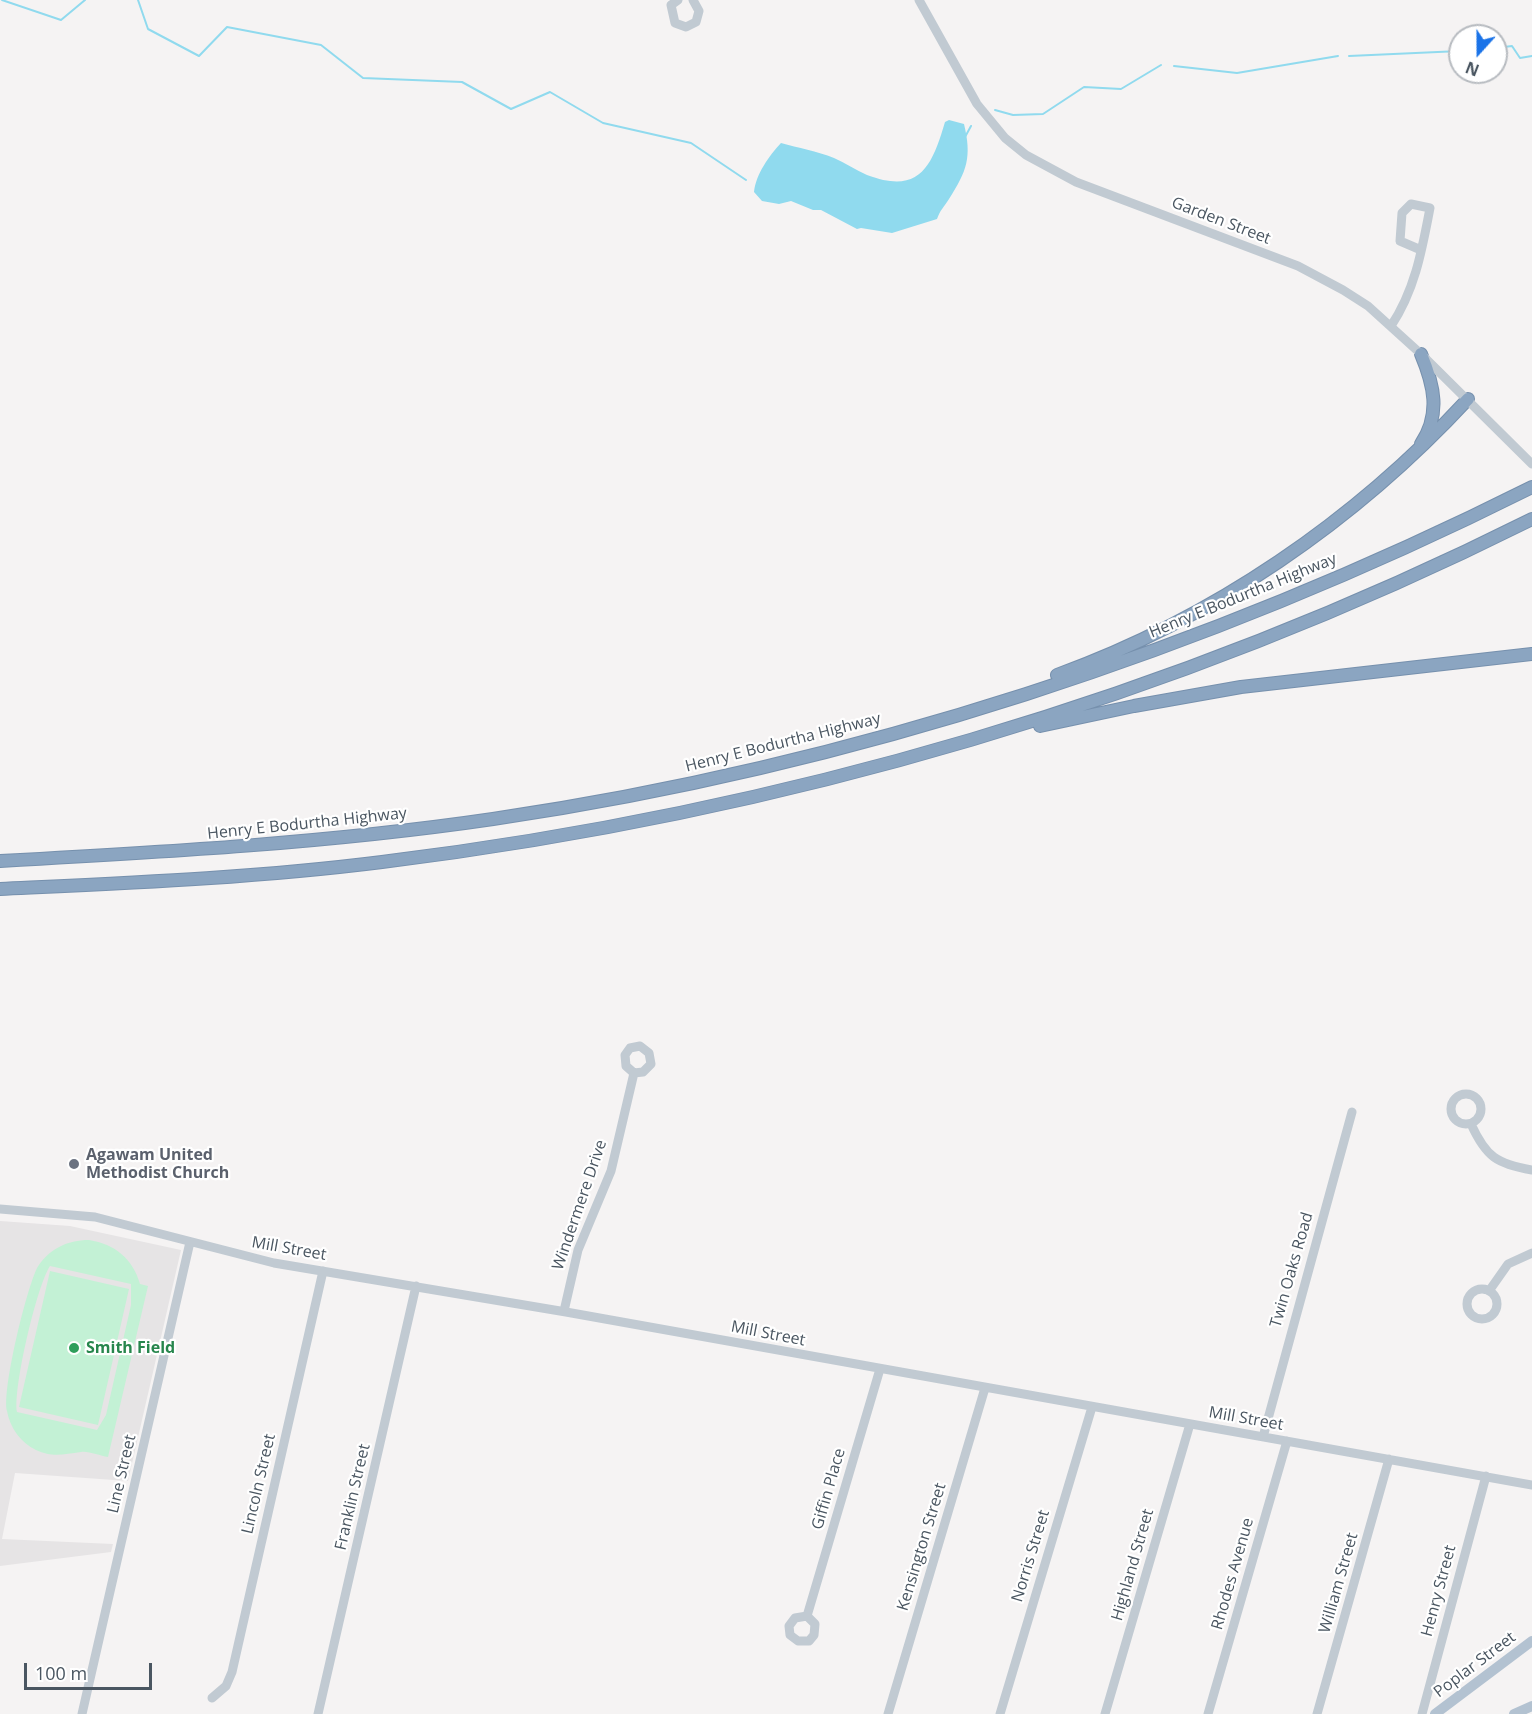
<!DOCTYPE html>
<html>
<head>
<meta charset="utf-8">
<style>
	body { margin:0 }
	#map { position:relative; width:1532px; height:1714px; overflow:hidden; background:#f5f3f3; font-family:"Open Sans",sans-serif }
	canvas { display:block }
	.north { position:absolute; left:1448px; top:24px; width:60px; height:60px; box-sizing:border-box; background:#fff; border:2px solid #b7bbc0; border-radius:50%; rotate:201deg; font-size:16px; font-weight:700; line-height:24px; text-align:center; color:#4a5661 }
	.north::after { content:''; display:block; margin:auto; width:21px; height:27px; background:#1a73e8; clip-path:polygon(50% 0,100% 100%,50% 72%,0 100%) }
	.scale { position:absolute; left:24px; top:1663px; width:128px; height:27px; box-sizing:border-box; border:3px solid #4a5661; border-top:0; padding-left:8px; font-size:18px; line-height:21px; white-space:nowrap; color:#4a5661; -webkit-text-stroke:4px #fff; paint-order:stroke }
</style>
</head>
<body>
<div id="map">
<canvas width="1532" height="1714"></canvas>
<div class="north">N</div>
<div class="scale">100 m</div>
</div>
<script>
const g = document.querySelector('canvas').getContext('2d');
g.lineJoin = 'round';
function fill(path, color) { g.fillStyle = color; g.fill(path, 'evenodd'); }
function trace(path, color, width, dash) { g.strokeStyle = color; g.lineWidth = width; g.lineCap = dash ? 'butt' : 'round'; g.setLineDash(dash || []); g.stroke(path); }
function write(font, color, halo, rows, align = 'center') {
  g.font = font + ' "Open Sans",sans-serif'; g.lineWidth = 4.5; g.setLineDash([]); g.textBaseline = 'middle'; g.strokeStyle = halo; g.fillStyle = color; for (const [text, x, y, turn = 0] of rows) {
    g.save(); g.translate(x, y); g.rotate((+turn || 0) * Math.PI / 180); g.textAlign = isNaN(turn) ? turn : align; if (halo) g.strokeText(text, 0, 0); g.fillText(text, 0, 0); g.restore();
  }
}
fill(new Path2D(`
	M0,1221L70,1226L181,1250L128,1481L15,1473L2,1539L113,1544L111,1552L0,1566Z`), '#e6e4e5');
fill(new Path2D(`
	M89,1240C115,1244 133,1259 140,1284L148,1286L108,1457C100,1456 89,1451 81,1452C64,1454 53,1458 36,1450C21,1443 10,1428 7,1411C2,1389 26,1291 37,1268C49,1249 67,1240 89,1240ZM50,1266L131,1284V1305L106,1415L97,1430L17,1412C13,1388 37,1285 50,1266Z
	M50,1271L129,1289L98,1425L19,1407Z`), '#c3f1d5');
fill(new Path2D(`
	M949,120L964,124C972,157 967,171 949,199C944,207 940,210 937,219L892,233L861,228L857,229L821,210H813L791,201L779,204L762,201L754,192C756,174 769,156 781,143C798,148 817,151 834,158C845,163 856,170 867,175C920,195 932,166 945,122Z`), '#90daee');
trace(new Path2D(`
	M2,0L61,20L85,0
	M138,0L148,29L199,56L227,27L321,45L363,78L462,82L511,109L550,92L603,123L691,143L746,180
	M1496,48L1512,46L1520,58L1532,56
	M1349,56L1460,51
	M1174,66L1237,73L1338,56
	M995,110L1013,115L1043,114L1084,87L1121,89L1161,65
	M965,137L971,126`), '#90daee', 2);
const highway = new Path2D(`
	M1421,444C1441,414 1434,385 1421,354
	M1057,675C1214,618 1355,521 1468,399
	M1040,726L1134,706L1241,687L1532,654
	M0,861C165,852 329,843 493,819C853,766 1207,650 1532,487
	M0,889C128,883 255,878 382,862C780,813 1173,699 1532,519`);
trace(highway, '#7690ad', 14);
trace(new Path2D(`
	M678,0L671,5L675,23L686,27L696,22L699,11L693,0
	M919,0L977,104L1005,138L1026,155L1076,182L1298,266L1343,290L1368,306L1421,354L1532,464
	M1391,326C1415,290 1422,250 1430,208L1411,204L1402,213L1400,241L1421,250
	M1451 1109a15 15 0 1 1 30 0a15 15 0 1 1-30 0Z
	M1471,1124C1486,1157 1497,1164 1532,1170
	M0,1209L95,1217L274,1263L566,1312L1532,1485
	M1467 1304a15 15 0 1 1 30 0a15 15 0 1 1-30 0Z
	M1489,1291L1508,1264L1532,1253
	M564,1311L578,1250L611,1171L634,1073L643,1072L651,1064L649,1053L640,1046L630,1048L625,1055L626,1066L634,1073
	M1263,1437L1352,1112
	M807,1616L815,1624L814,1635L809,1641H798L790,1635L789,1626L795,1618L807,1616L880,1369
	M212,1698L226,1686L232,1672L323,1271
	M82,1714L190,1242
	M318,1714L416,1286
	M888,1714L985,1388
	M1000,1714L1092,1407
	M1105,1714L1190,1424
	M1208,1714L1287,1441
	M1317,1714L1389,1459
	M1422,1714L1486,1476`), '#c1cad2', 9);
trace(new Path2D(`
	M1435,1714L1532,1641
	M1514,1714L1532,1706`), '#b3c2d1', 10);
trace(highway, '#8ba5c1', 12);
for (const [x, y, r, color] of [
	[74,1164,6,"#6b7280"],
	[74,1348,6,"#2e9e5b"]
]) { const dot = new Path2D(); dot.arc(x, y, r, 0, 2 * Math.PI); g.fillStyle = color; g.fill(dot); trace(dot, '#fff', 2); }
write('16px', '#4a5661', '#fff', [
	["Garden Street",1221,221,21],
	["Henry E Bodurtha Highway",1243,596,-22],
	["Henry E Bodurtha Highway",783,743,-14],
	["Henry E Bodurtha Highway",307,824,-6],
	["Windermere Drive",580,1205,-71],
	["Mill Street",289,1249,10],
	["Twin Oaks Road",1292,1270,-74],
	["Mill Street",768,1334,11],
	["Mill Street",1246,1419,10],
	["Line Street",122,1474,-77],
	["Lincoln Street",259,1484,-77],
	["Giffin Place",829,1489,-74],
	["Franklin Street",353,1497,-77],
	["Kensington Street",922,1547,-73],
	["Norris Street",1031,1556,-73],
	["Highland Street",1133,1565,-74],
	["Rhodes Avenue",1233,1574,-74],
	["William Street",1339,1583,-74],
	["Henry Street",1439,1591,-75],
	["Poplar Street",1475,1665,-37]
]);
write('bold 16px', '#5b616d', '#fff', [
	["Agawam United",86,1155],
	["Methodist Church",86,1173]
], 'left');
write('bold 16px', '#27864d', '#fff', [
	["Smith Field",86,1348]
], 'left');
</script>
</body>
</html>
